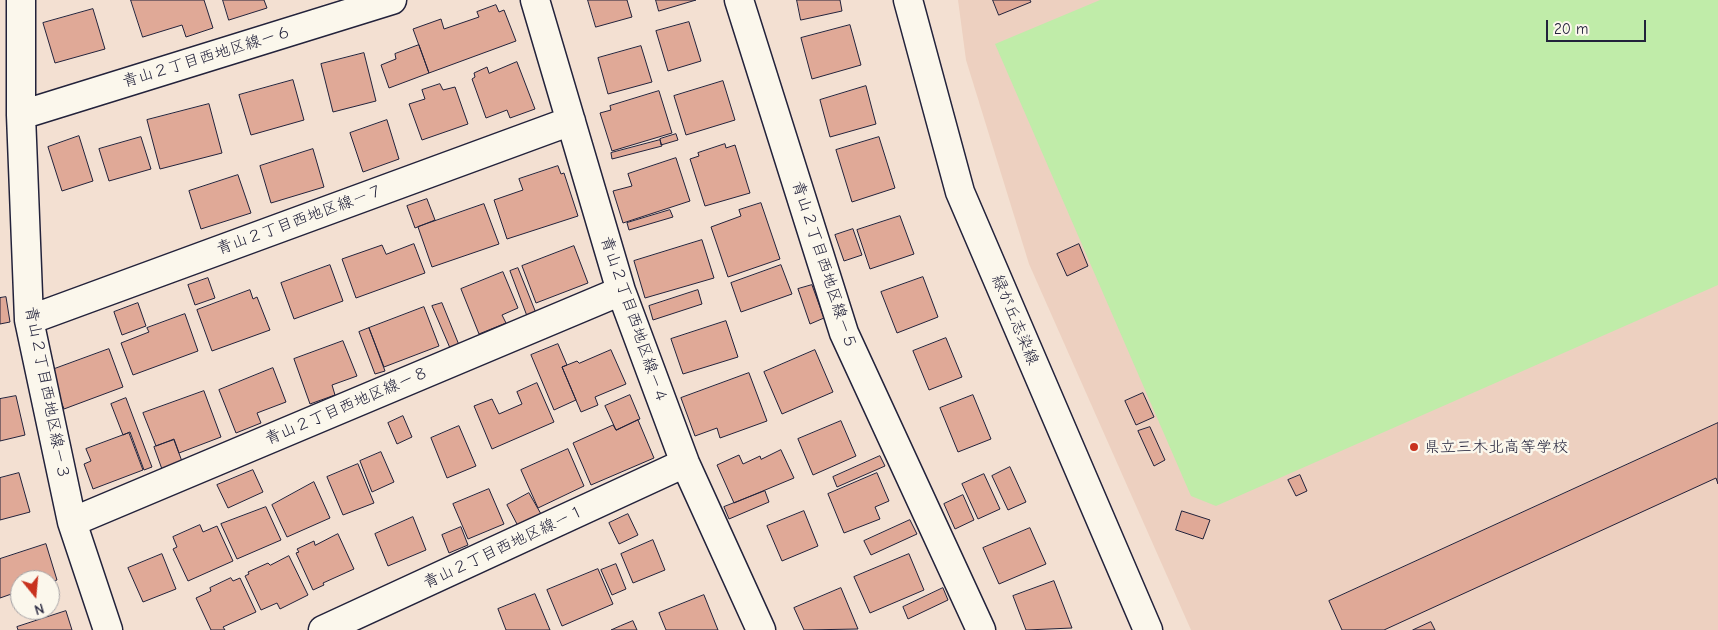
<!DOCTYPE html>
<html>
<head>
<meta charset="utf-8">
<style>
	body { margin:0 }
	#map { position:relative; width:1718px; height:630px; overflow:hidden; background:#f3e0d2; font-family:"Comic Neue",sans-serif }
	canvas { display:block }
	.north { position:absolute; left:10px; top:570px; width:50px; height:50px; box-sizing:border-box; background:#fbf7ec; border:1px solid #a4a2a5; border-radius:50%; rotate:163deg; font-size:14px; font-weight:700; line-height:20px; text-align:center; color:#22223b }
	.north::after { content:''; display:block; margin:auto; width:18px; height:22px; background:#c8321e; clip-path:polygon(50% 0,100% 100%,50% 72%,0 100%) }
	.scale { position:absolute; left:1546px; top:20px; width:100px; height:22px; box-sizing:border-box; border:2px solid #22223b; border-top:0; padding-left:6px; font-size:15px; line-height:18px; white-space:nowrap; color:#22223b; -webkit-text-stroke:4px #fbf7ec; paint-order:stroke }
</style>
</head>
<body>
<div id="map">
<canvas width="1718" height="630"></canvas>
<div class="north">N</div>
<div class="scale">20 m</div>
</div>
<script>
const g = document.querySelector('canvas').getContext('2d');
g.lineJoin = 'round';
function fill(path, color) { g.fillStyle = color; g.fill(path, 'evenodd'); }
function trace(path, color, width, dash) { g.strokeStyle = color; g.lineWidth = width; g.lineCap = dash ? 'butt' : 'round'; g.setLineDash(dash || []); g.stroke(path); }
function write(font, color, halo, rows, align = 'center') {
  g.font = font + ' "Comic Neue","Klee One",sans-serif'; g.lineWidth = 5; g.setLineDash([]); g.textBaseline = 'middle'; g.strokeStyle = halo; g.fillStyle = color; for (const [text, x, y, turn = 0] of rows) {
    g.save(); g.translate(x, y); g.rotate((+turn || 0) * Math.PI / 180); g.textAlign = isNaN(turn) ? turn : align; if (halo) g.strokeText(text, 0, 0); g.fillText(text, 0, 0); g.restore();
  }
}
fill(new Path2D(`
	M958,0H1718V630H1191L1029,264L966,60Z`), '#edd0c0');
fill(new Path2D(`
	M1100,0H1718V285L1216,506L1191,496L995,44Z`), '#c0eca9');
const building = new Path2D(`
	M131,0H204L213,28L186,37L182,25L143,37Z
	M223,0H264L267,8L229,20Z
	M588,0H627L632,17L596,27Z
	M656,0H696L659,11Z
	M797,0H840L842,11L801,20Z
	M993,0H1030L1031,2L999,15Z
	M496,5L499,12L504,10L516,41L429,73L413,29L441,19L444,29L479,17L477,12Z
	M93,9L105,49L55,63L43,23Z
	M689,22L701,61L668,71L656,31Z
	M850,25L861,65L812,79L801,38Z
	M419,45L429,73L389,88L381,65L396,59L395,54Z
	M641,46L652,82L608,94L598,58Z
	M364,53L376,101L333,112L321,64Z
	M517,62L535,109L510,118L507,110L486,118L472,79L475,77L474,73L487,67L489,73Z
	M293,80L304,120L251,135L239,95Z
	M723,81L735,120L686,135L674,96Z
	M440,84L443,90L455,87L468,124L422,140L409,104L425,99L422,90Z
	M866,86L876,124L830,137L820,100Z
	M659,91L672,133L612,151L600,113L611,110L610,106Z
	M209,104L222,153L160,169L147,120Z
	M387,120L399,159L363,172L350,133Z
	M676,134L678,140L661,145L660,139Z
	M79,136L93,181L62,191L48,147Z
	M141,137L151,169L109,181L99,149Z
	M879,137L895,188L852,202L836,150Z
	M660,140L662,146L612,159L611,153Z
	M725,144L726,148L735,145L750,193L705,206L690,159L699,156L698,153Z
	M313,149L324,187L271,203L260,166Z
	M676,158L690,201L623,223L613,191L632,186L628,174Z
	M558,166L561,174L564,173L578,216L507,239L494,200L523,190L519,179Z
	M238,175L251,213L201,229L189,191Z
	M427,199L435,220L415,228L407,206Z
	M761,203L780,259L728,277L711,227L741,216L739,210Z
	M484,204L499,244L432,267L418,227Z
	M670,210L673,217L629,230L627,223Z
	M900,216L914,254L870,269L857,230Z
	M853,229L862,255L844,261L835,235Z
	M702,240L714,278L645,298L634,261Z
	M414,244L425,273L356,298L342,259L382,245L386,254Z
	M1079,244L1088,266L1067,276L1057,254Z
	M574,246L588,283L536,303L522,266Z
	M330,265L343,301L294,319L281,283Z
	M781,265L792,294L741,312L731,283Z
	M518,268L536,313L527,316L510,271Z
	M503,272L518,308L502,315L506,323L479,334L461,289Z
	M923,277L938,317L897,333L881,292Z
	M208,278L215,298L195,305L188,285Z
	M812,285L824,318L810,324L798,289Z
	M250,290L253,299L257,297L270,330L212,351L197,310Z
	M698,290L702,304L653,320L649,306Z
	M6,297L10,322L0,324V298Z
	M138,303L146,326L122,335L114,312Z
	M442,303L459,345L450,348L432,306Z
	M424,307L439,346L384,367L369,328Z
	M185,314L198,351L133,375L121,343L149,332L147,328Z
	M726,321L738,357L683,374L671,339Z
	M369,328L385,371L375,374L359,332Z
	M946,338L962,377L929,390L913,351Z
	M343,341L357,376L332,385L335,395L310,404L294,359Z
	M558,344L567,365L562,367L576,400L554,410L531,355Z
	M109,349L123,387L64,409L49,371Z
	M611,350L626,384L595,397L598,405L581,412L562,367L577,361L579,363Z
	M815,350L833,392L782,414L764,372Z
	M273,368L286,402L257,413L261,423L236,433L219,390Z
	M749,373L767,421L720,438L717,428L695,436L681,398Z
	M537,383L554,422L492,449L474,406L492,399L499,414L522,404L517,392Z
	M204,391L221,437L179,453L174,439L156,446L143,413Z
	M1143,393L1154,417L1136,425L1125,401Z
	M630,395L640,419L616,430L605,406Z
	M973,395L991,439L958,452L940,408Z
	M16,396L25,435L0,441V399Z
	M126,398L152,467L144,470L130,432L123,435L111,404Z
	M403,416L412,437L397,444L388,423Z
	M638,420L654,458L591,485L573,443L613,425L616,430Z
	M841,421L856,456L813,475L798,439Z
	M1718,423V484L1716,478L1384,630H1342L1329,601Z
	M459,426L476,466L447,478L431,438Z
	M1150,427L1165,460L1154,466L1138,431Z
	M129,433L143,470L93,489L84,464L91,461L86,449Z
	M174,440L183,464L163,472L154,447Z
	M568,449L584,486L538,508L521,470Z
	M781,450L794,478L734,503L717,465L739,455L743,464L760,456L761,459Z
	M381,452L394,482L372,492L360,461Z
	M880,456L885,466L837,487L833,477Z
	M358,464L374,503L343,515L327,477Z
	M1010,467L1026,502L1008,510L992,476Z
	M253,470L263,492L228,508L217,485Z
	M19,473L30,512L0,520V478Z
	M877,473L889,501L875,507L880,519L844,533L828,494Z
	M984,474L1000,509L978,519L962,484Z
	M1300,475L1307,491L1296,496L1288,480Z
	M314,482L330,518L287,537L272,505Z
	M489,489L504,524L468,539L453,504Z
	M765,491L769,502L729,519L724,507Z
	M529,493L541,514L518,526L507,505Z
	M963,495L974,520L955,529L944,504Z
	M266,507L281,540L237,559L221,524Z
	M804,511L818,546L782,561L767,526Z
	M1182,511L1210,520L1203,539L1176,530Z
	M628,514L638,535L619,544L609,523Z
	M413,517L426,550L388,566L375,534Z
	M910,520L917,534L871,555L864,541Z
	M200,525L203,532L217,526L233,561L188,581L173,549L177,547L173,537Z
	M461,527L468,545L449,553L442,535Z
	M1030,528L1046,564L999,584L983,548Z
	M338,534L354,569L323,583L324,585L313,590L296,553L299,552L297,549L314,541L315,545Z
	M653,540L665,570L633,583L621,554Z
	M46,544L57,580L50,582V580H20V591L0,598V559Z
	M162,554L176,589L143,602L128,568Z
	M909,554L924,590L870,613L854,577Z
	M289,556L308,595L280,609L277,603L261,610L245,576L249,574L248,572L268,563L270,565Z
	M616,564L626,589L612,595L601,570Z
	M598,569L613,604L562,626L547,590Z
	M231,578L233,581L240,578L256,612L223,627L225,630H211L196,598L211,591L210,588Z
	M1054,581L1072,628L1026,630L1013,596Z
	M841,588L858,629L804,630L794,608Z
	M943,588L948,600L908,619L903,607Z
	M535,594L550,630H506L498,609Z
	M704,595L718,630H666L659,613Z
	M66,611L72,630H18L17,627Z
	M633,621L637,630H611L620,626Z
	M1431,622L1435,630H1413Z`);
fill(building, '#e0a997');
trace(building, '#22223b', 1);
const minor = new Path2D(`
	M21,0V115L29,320L72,522L108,630
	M535,0L621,291L685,463L761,630
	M739,0L844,333L981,630
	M908,0L960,192L1148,630
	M21,115L392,0
	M29,320L571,121
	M72,522L621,291
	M323,630L685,463`);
trace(minor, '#22223b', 31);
trace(minor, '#fbf7ec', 28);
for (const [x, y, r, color] of [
	[1414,447,5,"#c8321e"]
]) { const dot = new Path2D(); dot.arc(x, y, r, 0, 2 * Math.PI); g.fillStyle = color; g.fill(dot); trace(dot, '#fbf7ec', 2); }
write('16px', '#22223b', '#fbf7ec', [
	["青山２丁目西地区線ー６",207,57,-17],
	["青山２丁目西地区線ー７",300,220,-20],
	["青山２丁目西地区線ー５",824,265,72],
	["青山２丁目西地区線ー４",634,320,71],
	["緑が丘志染線",1015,320,67],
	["青山２丁目西地区線ー３",47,393,79],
	["青山２丁目西地区線ー８",347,406,-23],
	["青山２丁目西地区線ー１",504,547,-25]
]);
write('16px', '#22223b', '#fbf7ec', [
	["県立三木北高等学校",1424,447]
], 'left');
</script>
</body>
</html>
